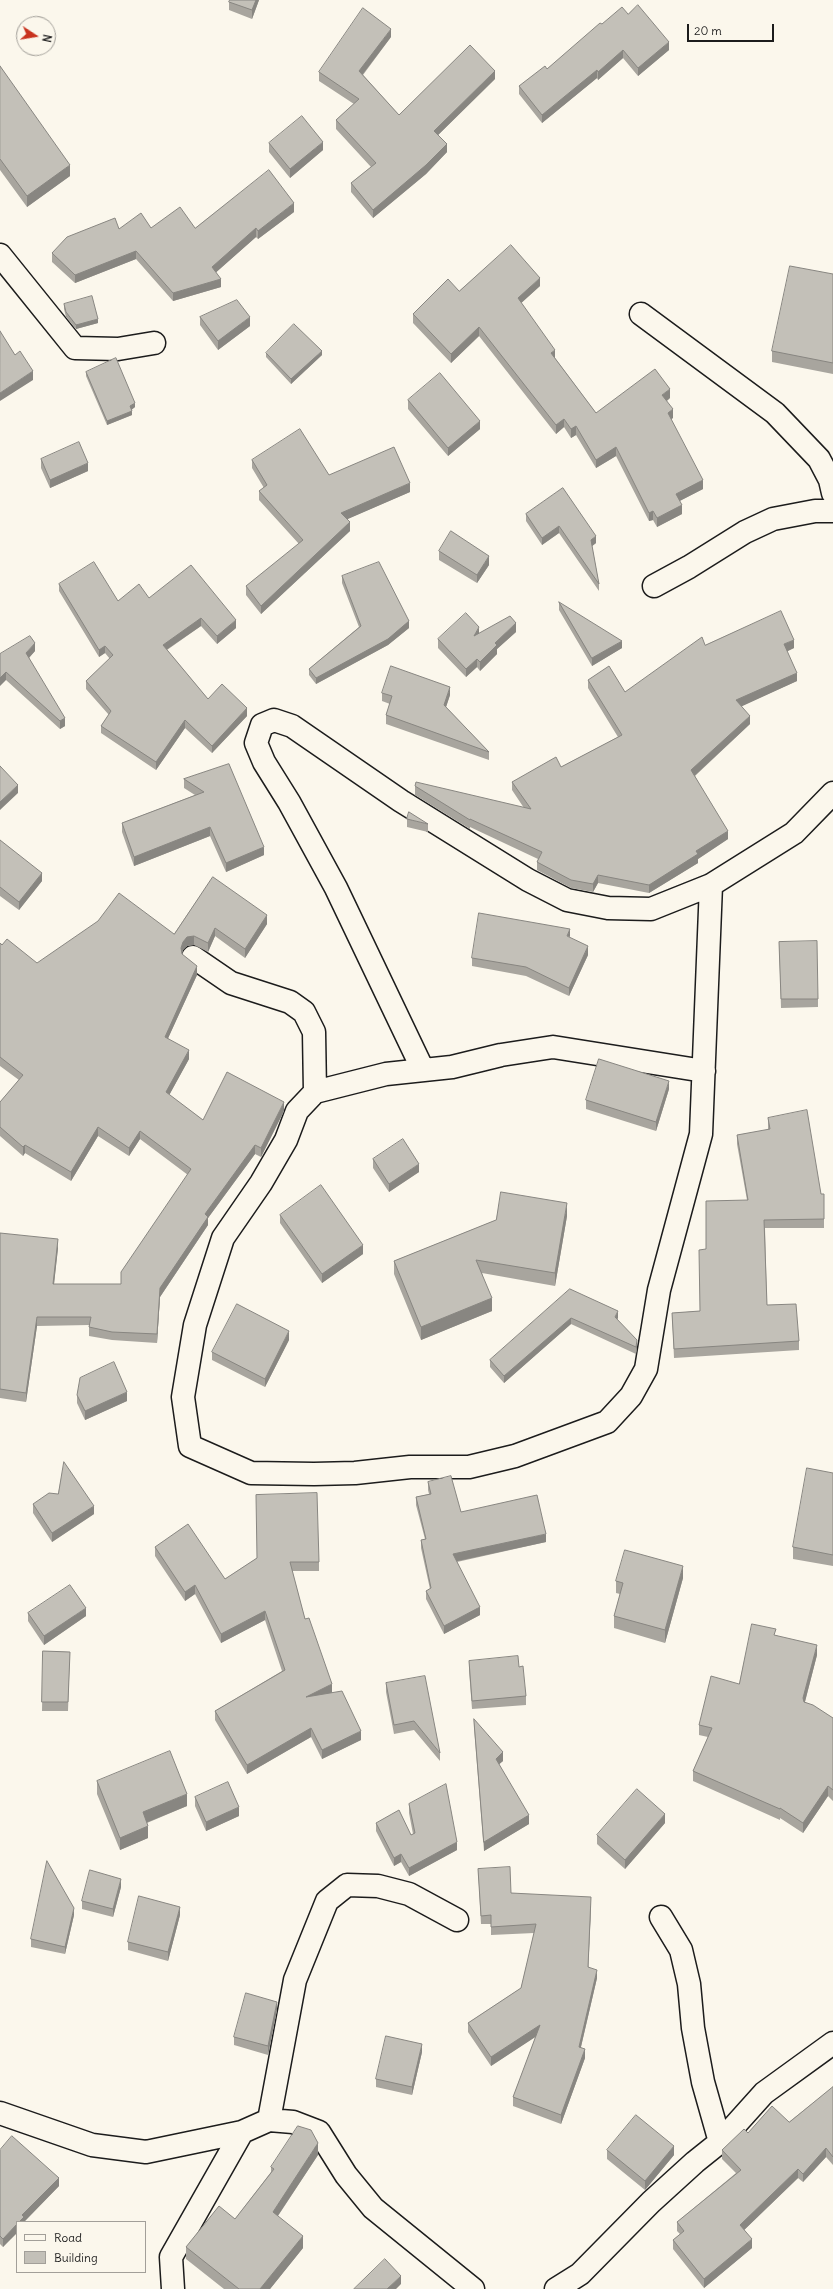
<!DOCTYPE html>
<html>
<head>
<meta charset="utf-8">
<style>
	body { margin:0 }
	#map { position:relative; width:833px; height:2289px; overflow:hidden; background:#fbf7ec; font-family:Delius,sans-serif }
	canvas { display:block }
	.legend { position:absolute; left:16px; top:2221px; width:130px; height:52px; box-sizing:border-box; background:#fbf7ec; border:1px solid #a29f99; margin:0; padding:5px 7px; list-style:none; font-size:12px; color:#1c1c1c }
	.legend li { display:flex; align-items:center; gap:8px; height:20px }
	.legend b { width:20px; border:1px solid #a29f99 }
	.north { position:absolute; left:16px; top:16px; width:40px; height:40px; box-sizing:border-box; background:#fbf7ec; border:1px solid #a29f99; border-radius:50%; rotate:102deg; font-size:11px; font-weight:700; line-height:16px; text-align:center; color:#1c1c1c }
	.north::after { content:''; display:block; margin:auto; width:14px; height:18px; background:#c8321e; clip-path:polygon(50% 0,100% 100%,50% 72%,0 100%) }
	.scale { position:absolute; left:687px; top:24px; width:87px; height:18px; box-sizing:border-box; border:2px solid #1c1c1c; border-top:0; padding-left:5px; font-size:12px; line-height:14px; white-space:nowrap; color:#1c1c1c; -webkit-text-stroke:3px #fbf7ec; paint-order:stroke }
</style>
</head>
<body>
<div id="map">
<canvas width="833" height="2289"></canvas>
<ul class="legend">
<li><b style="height:5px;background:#fbf7ec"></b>Road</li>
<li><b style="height:11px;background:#c3c0b8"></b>Building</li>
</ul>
<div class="north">N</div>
<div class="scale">20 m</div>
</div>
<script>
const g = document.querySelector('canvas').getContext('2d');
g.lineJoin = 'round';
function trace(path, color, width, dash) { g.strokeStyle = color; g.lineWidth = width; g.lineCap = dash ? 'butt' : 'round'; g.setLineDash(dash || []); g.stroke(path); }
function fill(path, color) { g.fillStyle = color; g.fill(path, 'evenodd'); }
const minor = new Path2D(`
	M0,255L75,348L118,349L154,343
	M641,314L775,413L819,459L830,480L833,493
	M654,586L689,567L745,532L773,519L815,511H833
	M193,957L231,983L290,1002L304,1012L314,1032L315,1092
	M423,1070L336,888L289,802L264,762L256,743L262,725L274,720L292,726L401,801L528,880L567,900L608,908L651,909L711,885L794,833L833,793
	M704,1071L553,1047L501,1055L452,1067L386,1074L315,1092L297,1111L286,1140L261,1183L223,1238L195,1325L183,1397L190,1446L251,1473L314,1474L355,1473L410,1467H469L515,1456L607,1422L631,1396L646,1369L659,1290L701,1134L711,885
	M661,1917L681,1950L689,1984L693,2028L703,2082L720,2142
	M0,2113L92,2145L146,2152L242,2132L269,2120L293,2122L319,2132L346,2175L373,2208L473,2289
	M269,2120L295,1980L327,1901L347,1885L378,1886L409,1894L457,1920
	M173,2289L171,2257L242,2132
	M556,2289L580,2274L651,2202L695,2162L720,2142L764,2093L833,2043`);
trace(minor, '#1c1c1c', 25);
trace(minor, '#fbf7ec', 22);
fill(new Path2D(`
	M259,0L252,19L229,10V2Z
	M628,14L669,50L638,76L623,58L598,80L597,78L542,123L519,94V86L547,69L602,24Z
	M391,37L363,75L399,115L495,79L438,135L447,152L426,174L373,218L351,192V183L371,167L336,129V120L354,104L319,81V72Z
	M0,66L70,176L27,207L0,170Z
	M269,143L323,150L290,178L269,152Z
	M294,212L258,239L256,237L216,272L221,287L173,301L136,259L75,283L52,262V253L119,229L151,228H195Z
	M833,274V374L772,362V351Z
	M540,286L521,303L555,358L596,413L670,398L667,401L673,418L671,419L703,489L679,501L682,514L657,527L653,520L649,521L616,456L596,468L576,435L571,438L564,427L556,434L479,336L451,363L413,323V314L459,291Z
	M64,304L98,323L76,329L66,317L64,309Z
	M200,317L250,326L218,350L200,325Z
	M266,353L322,355L291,384L266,357Z
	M86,372L135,407L131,410L132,415L107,425L86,376Z
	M408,400L480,429L448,456L408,409Z
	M41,459L88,471L50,488L41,468Z
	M252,460L329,475L410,492L347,519L350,531L261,614L246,595V586L299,544L259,500V491L264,488L252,468Z
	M563,488L596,543L592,546L599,584V591L559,533L542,545L526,521V514Z
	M439,551L489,565L477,583L439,560Z
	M342,576L409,628L388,645L316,684L309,675V669L359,627L342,583Z
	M59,584L118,601L149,598L236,628L217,644L201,626L167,650L208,699L247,716L212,753L185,728L156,770L101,733V726L109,715L86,689V681L110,659L105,653L99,657L59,591Z
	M559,602L622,648L592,666L559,610Z
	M516,632L497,649V654L480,671L477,667L466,677L438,648V639L479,633Z
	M705,645L794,648L787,651L797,681L741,706L750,724L695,776L728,839L698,859V863L649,893L598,883L593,892L571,888L537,870V862L538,859L470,827V829L415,795V786L524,808L512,790V782L561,767L618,737L588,688V680L625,692Z
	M35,651L29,658L65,726L60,729L6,680L0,654Z
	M382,693L450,695L446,707L489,752V760L386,724V715L390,704L382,701Z
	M229,764L264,855L226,872L210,836L134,866L122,832V823L195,795L184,788V779Z
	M407,819L428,824V832L407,827Z
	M0,840L42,881L19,910L0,896Z
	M213,877L267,924L245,958L215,936L208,952L194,945L187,946L183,950L182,954L197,975L168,1038L189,1059L169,1095L203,1120L284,1111L261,1157L255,1154L208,1218V1225L160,1297L157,1343L112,1340L89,1336V1325L37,1326L26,1402L0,1398V1233L58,1248L54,1284H121L188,1175L140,1139L129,1156L98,1136L71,1181L25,1153L23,1156L0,1136V1102L19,1080L0,1066V943L37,963L174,934Z
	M570,938L588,955L569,996L526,976L472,966V958Z
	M779,942L818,999V1007L781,1008Z
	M669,1089L656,1131L586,1109V1100Z
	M768,1118L821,1194H824V1228H765L767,1305L799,1341V1350L674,1358L672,1313L700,1311L747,1200L737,1144V1135L768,1130Z
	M373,1159L419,1172L389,1192L373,1168Z
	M280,1215L363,1254L322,1283L280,1223Z
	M567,1216L555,1286L482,1273L492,1311L421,1340L394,1274V1261L496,1220Z
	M570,1289L618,1318L617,1319L637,1347L636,1354L571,1324L504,1383L490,1367V1360Z
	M289,1340L265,1387L212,1360V1352Z
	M77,1395L127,1401L85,1420L77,1403Z
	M833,1473V1566L793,1559V1547Z
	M428,1482L461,1512L546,1542L457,1562L480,1615L444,1634L426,1599V1591L430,1589L421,1548V1540L425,1539L416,1505V1497L429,1494L428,1490Z
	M33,1504L94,1514L52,1542L33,1513Z
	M155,1547L225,1579L257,1558L319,1562V1571H292L305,1619L332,1693L361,1740L322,1759L311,1737L247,1774L215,1720V1711L282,1671L265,1620L221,1643L195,1594L185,1601L155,1556Z
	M683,1578L665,1643L614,1628V1616L620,1594L616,1593V1581Z
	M28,1613L86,1616L44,1645L28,1621Z
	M776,1635L817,1655L805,1702L833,1718V1801L828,1796L803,1833L780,1818V1820L693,1781V1771L708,1737L699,1735V1725L739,1684Z
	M43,1651L70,1652L68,1711H42Z
	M469,1661L519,1667L526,1696V1705L472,1709L469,1670Z
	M386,1683L440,1753V1761L414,1730L394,1734L386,1692Z
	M474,1719L503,1761L499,1764L529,1824L484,1851L474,1727Z
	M97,1781L187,1806L147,1823L148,1838L120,1850L97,1794Z
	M195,1797L239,1816L206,1831L195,1806Z
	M409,1804L457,1850L409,1876L401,1862L394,1866L376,1831V1823L411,1835L413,1834L409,1813Z
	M665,1823L625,1869L597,1844V1835Z
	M478,1869L511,1893L591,1906L588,1967L597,1978L581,2047L585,2058L561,2124L513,2106V2097L536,2036L491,2066L468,2032V2023L521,1988L534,1933L491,1935V1924H481Z
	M121,1887L113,1917L82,1909V1901Z
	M74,1915L65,1954L31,1947V1939Z
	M180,1915L168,1961L128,1950V1942Z
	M277,2010L268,2055L234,2045V2037Z
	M422,2052L412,2095L376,2087V2079Z
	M833,2087V2165L826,2157L803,2182L798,2178L744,2230L752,2248L704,2288L673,2249V2240L680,2234L677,2231V2222L736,2173L722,2159V2150L748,2133L789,2122Z
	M0,2150L59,2186L24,2222L3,2247L0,2244Z
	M607,2150L674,2155L645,2190L607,2159Z
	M318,2155L278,2216L303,2248L270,2289H224L186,2259V2247L235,2219L271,2172V2167Z`), '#a8a59e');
fill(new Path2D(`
	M256,0H259L252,19V10Z
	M391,29V37L359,79V71Z
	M669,42V50L638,76V68Z
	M623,50V58L598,80V72Z
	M597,70V78L542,123V115Z
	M495,71V79L434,139V131Z
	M323,142V150L290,178V169Z
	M447,144V152L426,174L373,218V210Z
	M70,165V176L27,207V196Z
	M294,203V212L258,239V231Z
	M256,228V237L212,276V267Z
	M136,251V259L75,283V275Z
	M540,278V286L518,306V298Z
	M221,279V287L173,301V293Z
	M250,317V326L218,350V341Z
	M98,319V323L76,329V325Z
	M479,327V336L451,363V354Z
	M555,350V359L551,353Z
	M322,351V355L291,384V379Z
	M33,371V380L0,401V393Z
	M670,389V398L662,404V395Z
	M135,403V407L130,411V406Z
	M673,409V418L668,421V413Z
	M132,411V415L107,425V421Z
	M564,419V427L556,434V425Z
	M480,421V429L448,456V448Z
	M576,426V435L571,438V429Z
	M616,447V456L596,468V460Z
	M88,463V471L50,488V480Z
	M703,480V489L676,503V494Z
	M410,483V492L341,522V513Z
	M682,505V514L657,527V518Z
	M653,511V520L649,521V513Z
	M350,522V531L261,614V606Z
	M559,526V533L542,545V538Z
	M596,536V543L591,547V540Z
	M489,556V565L477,583V575Z
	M201,618V626L163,652V645Z
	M236,620V628L217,644V636Z
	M409,621V628L388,645L316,684V678Z
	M516,623V632L497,649V654L480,671V662L495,643Z
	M479,627V636H474Z
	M794,640V648L784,653V644Z
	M622,641V648L592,666V658Z
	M35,643V651L26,661V653Z
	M105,646V653L99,657V650Z
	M477,659V667L466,677V669Z
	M6,672V680L0,686V678Z
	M797,673V681L736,709V700Z
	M450,687V695L444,713V705Z
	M247,708V716L212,753V746Z
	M750,716V724L691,779V770Z
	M65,718V726L60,729V721Z
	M185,720V728L156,770V762Z
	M18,785V793L0,810V802Z
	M210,827V836L134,866V857Z
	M728,831V839L698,859V863L649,893V885L696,851Z
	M264,847V855L226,872V863Z
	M42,873V881L19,910V902Z
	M598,875V883L593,892V884Z
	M267,915V924L245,958V949Z
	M215,928V936L208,952V943Z
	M570,929V937L567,936Z
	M194,936V945L187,946L183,950L181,956V948L183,942L187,937Z
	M588,946V955L569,996V988Z
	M197,966V975L165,1045V1037Z
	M189,1050V1059L166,1101V1092Z
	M669,1081V1089L656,1131V1122Z
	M284,1102V1111L261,1157V1148Z
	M98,1127V1136L71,1181V1172Z
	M140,1131V1139L129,1156V1148Z
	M25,1145V1153L23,1156V1147Z
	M255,1145V1154L208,1218V1225L160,1297L157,1343V1334L160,1288L205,1214Z
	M419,1164V1172L389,1192V1184Z
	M567,1203V1216L555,1286V1273Z
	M58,1239V1248L53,1293V1284Z
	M363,1245V1254L322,1283V1274Z
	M492,1298V1311L421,1340V1327Z
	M618,1311V1318L615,1323V1317Z
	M37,1317V1326L26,1402V1393Z
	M571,1318V1324L504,1383V1376Z
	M289,1331V1340L265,1387V1379Z
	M637,1340V1347L636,1354V1347Z
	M127,1392V1401L85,1420V1411Z
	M94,1506V1514L52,1542V1533Z
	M546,1534V1542L453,1562V1554Z
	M683,1566V1578L665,1643V1630Z
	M195,1585V1594L185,1601V1592Z
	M480,1607V1615L444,1634V1626Z
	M86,1608V1616L44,1645V1636Z
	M265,1611V1620L221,1643V1634Z
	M817,1645V1655L803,1709V1698Z
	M332,1684V1693L306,1697Z
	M311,1728V1737L247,1774V1765Z
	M361,1731V1740L322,1759V1750Z
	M503,1752V1761L496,1767V1759Z
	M828,1786V1796L803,1833V1823Z
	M187,1794V1806L143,1824V1812Z
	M239,1807V1816L206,1831V1822Z
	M665,1814V1823L625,1869V1860Z
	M529,1815V1824L484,1851V1842Z
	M148,1826V1838L120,1850V1838Z
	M457,1842V1850L409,1876V1868Z
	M401,1854V1862L394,1866V1858Z
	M121,1879V1887L113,1917V1909Z
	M591,1897V1906L588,1976V1967Z
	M180,1907V1915L168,1961V1952Z
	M74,1908V1915L65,1954V1947Z
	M597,1970V1978L579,2055V2047Z
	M277,2002V2010L268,2055V2046Z
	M540,2025V2034L491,2066V2057Z
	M422,2044V2052L412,2095V2087Z
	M585,2049V2058L561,2124V2115Z
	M318,2143V2155L273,2223V2212Z
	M674,2146V2155L645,2190V2181Z
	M826,2148V2157L803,2182V2174Z
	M798,2169V2178L740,2234V2225Z
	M59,2178V2186L24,2222H19L22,2215Z
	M17,2224V2233L3,2247V2239Z
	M303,2236V2248L270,2289H260Z
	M752,2239V2248L704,2288V2279Z
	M401,2276V2284L396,2289H387Z`), '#888681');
const building = new Path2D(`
	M230,0H256L252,10L229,2Z
	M638,5L669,42L638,68L623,50L598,72L597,70L542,115L519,86L545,66L547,69L600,23L602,24L622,7L628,14Z
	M363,8L391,29L359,71L399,115L470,45L495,71L434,131L447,144L426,165L373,210L351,183L376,163L336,120L359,99L319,72Z
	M0,66L70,165L27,196L0,159Z
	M302,116L323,142L290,169L269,143Z
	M269,170L294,203L258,231L256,228L212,267L221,279L173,293L136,251L75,275L52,253L67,237L115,218L119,229L141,213L151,228L180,207L195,228Z
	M511,245L540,278L518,298L555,350L551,353L596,413L655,369L670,389L662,395L673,409L668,413L703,480L676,494L682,505L657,518L653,511L649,513L616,447L596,460L576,426L571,429L564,419L556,425L479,327L451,354L413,314L448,279L459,291Z
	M790,266L833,274V363L772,351Z
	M92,296L98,319L76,325L66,312L64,304Z
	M237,300L250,317L218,341L200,317Z
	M294,324L322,351L291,379L266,353Z
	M0,331L15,355L20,351L33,371L0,393Z
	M116,358L135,403L130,406L132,411L107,421L86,372Z
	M440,373L480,421L448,448L408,400Z
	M300,429L329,475L394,447L410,483L341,513L350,522L261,606L246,586L303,540L259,491L267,485L252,460Z
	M79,442L88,463L50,480L41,459Z
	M563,488L596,536L591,540L599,584L559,526L542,538L526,514Z
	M451,531L489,556L477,575L439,551Z
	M94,562L118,601L139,584L149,598L191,565L236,620L217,636L201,618L163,645L208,699L222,684L247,708L212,746L185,720L156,762L101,726L111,711L86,681L113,655L105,646L99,650L59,584Z
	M379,562L409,621L388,639L316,678L309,669L361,626L342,576Z
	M559,602L622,641L592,658Z
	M781,611L794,640L784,644L797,673L736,700L750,716L691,770L728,831L696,851L698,854L649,885L598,875L593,884L571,880L537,862L542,852L470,819V820L415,786L416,782L531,809L512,782L556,757L561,767L622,735L588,680L609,666L625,692L702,637L705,645Z
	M466,613L479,627L474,636L510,616L516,623L495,643L497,645L480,662L477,659L466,669L438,639Z
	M30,636L35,643L26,653L65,718L60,721L6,672L0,678V654Z
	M391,666L450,687L444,705L489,752L386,715L392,696L382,693Z
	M229,764L264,847L226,863L210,827L134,857L122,823L204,792L184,779Z
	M0,766L18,785L0,802Z
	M409,812L428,824L407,819Z
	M0,840L42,873L19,902L0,887Z
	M213,877L267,915L245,949L215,928L208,943L194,936L187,937L183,942L181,948L182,954L197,966L165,1037L189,1050L166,1092L203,1120L227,1072L284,1102L261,1148L255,1145L205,1214L208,1217L160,1288L157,1334L112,1332L89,1327L91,1317H37L26,1393L0,1389V1233L58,1239L53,1284H121V1272L191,1169L140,1131L129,1148L98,1127L71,1172L25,1145L23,1147L0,1127V1102L23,1075L0,1057V943L2,945L7,939L37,963L98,921L119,893L174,934Z
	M479,913L570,929L567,936L588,946L569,988L526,967L472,958Z
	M817,941L818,999H781L779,942Z
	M599,1059L669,1081L656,1122L586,1100Z
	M807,1110L821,1194H824V1219L764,1220L767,1305L796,1304L799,1341L674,1349L672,1313L700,1311L699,1250L706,1249V1201L748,1200L737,1135L770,1129L768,1118Z
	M403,1139L419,1164L389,1184L373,1159Z
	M321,1185L363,1245L322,1274L280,1215Z
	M501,1192L567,1203L555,1273L476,1260L492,1298L421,1327L394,1261L496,1220Z
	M570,1289L618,1311L615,1317L637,1340L636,1347L571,1318L504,1376L490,1360Z
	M237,1304L289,1331L265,1379L212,1352Z
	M114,1362L127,1392L85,1411L77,1395L80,1378Z
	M64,1462L94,1506L52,1533L33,1504L49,1493L58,1494Z
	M807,1468L833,1473V1555L793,1547Z
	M451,1476L461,1512L537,1495L546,1534L453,1554L480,1607L444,1626L426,1591L431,1588L421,1540L426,1539L416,1497L431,1494L428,1482Z
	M317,1493L319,1562H290L305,1619L309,1618L332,1684L306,1697L342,1691L361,1731L322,1750L311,1728L247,1765L215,1711L285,1670L265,1611L221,1634L195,1585L185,1592L155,1547L188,1524L225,1579L257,1558L256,1495Z
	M625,1550L683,1566L665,1630L614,1616L623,1583L616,1581Z
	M70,1585L86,1608L44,1636L28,1613Z
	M752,1624L776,1629L774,1635L817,1645L803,1698L804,1702L813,1705L833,1718V1790L828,1786L803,1823L780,1808V1809L693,1771L712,1728L699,1725L711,1676L739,1684Z
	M43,1651L70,1652L68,1702H42Z
	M518,1656L519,1667L523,1666L526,1696L472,1701L469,1661Z
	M425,1676L440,1753L414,1721L394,1725L386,1683Z
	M474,1719L503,1752L496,1759L529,1815L484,1842Z
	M170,1751L187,1794L143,1812L148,1826L120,1838L97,1781Z
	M228,1782L239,1807L206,1822L195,1797Z
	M446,1784L457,1842L409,1868L401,1854L394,1858L376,1823L399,1810L411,1835L415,1833L409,1804Z
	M637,1789L665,1814L625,1860L597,1835Z
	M47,1861L74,1908L65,1947L31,1939Z
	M510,1867L511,1893L591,1897L588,1967L597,1970L579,2047L585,2049L561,2115L513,2097L540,2025L491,2057L468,2023L521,1988L536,1924L491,1927V1915L481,1916L478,1869Z
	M90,1870L121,1879L113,1909L82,1901Z
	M139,1896L180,1907L168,1952L128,1942Z
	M246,1993L277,2002L268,2046L234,2037Z
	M386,2036L422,2044L412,2087L376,2079Z
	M833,2087V2157L826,2148L803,2174L798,2169L740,2225L752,2239L704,2279L673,2240L684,2231L677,2222L741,2170L722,2150L744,2129L748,2133L772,2106L789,2122Z
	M636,2115L674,2146L645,2181L607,2150Z
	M298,2126L311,2130L318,2143L273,2212L303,2236L260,2289H239L186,2247L219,2206L235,2219L274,2169L271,2167Z
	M12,2136L59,2178L22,2215L24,2217L19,2222H17V2224L3,2239L0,2236V2150Z
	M385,2259L401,2276L387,2289H354Z`);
fill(building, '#c3c0b8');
trace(building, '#888681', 1);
</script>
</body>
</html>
